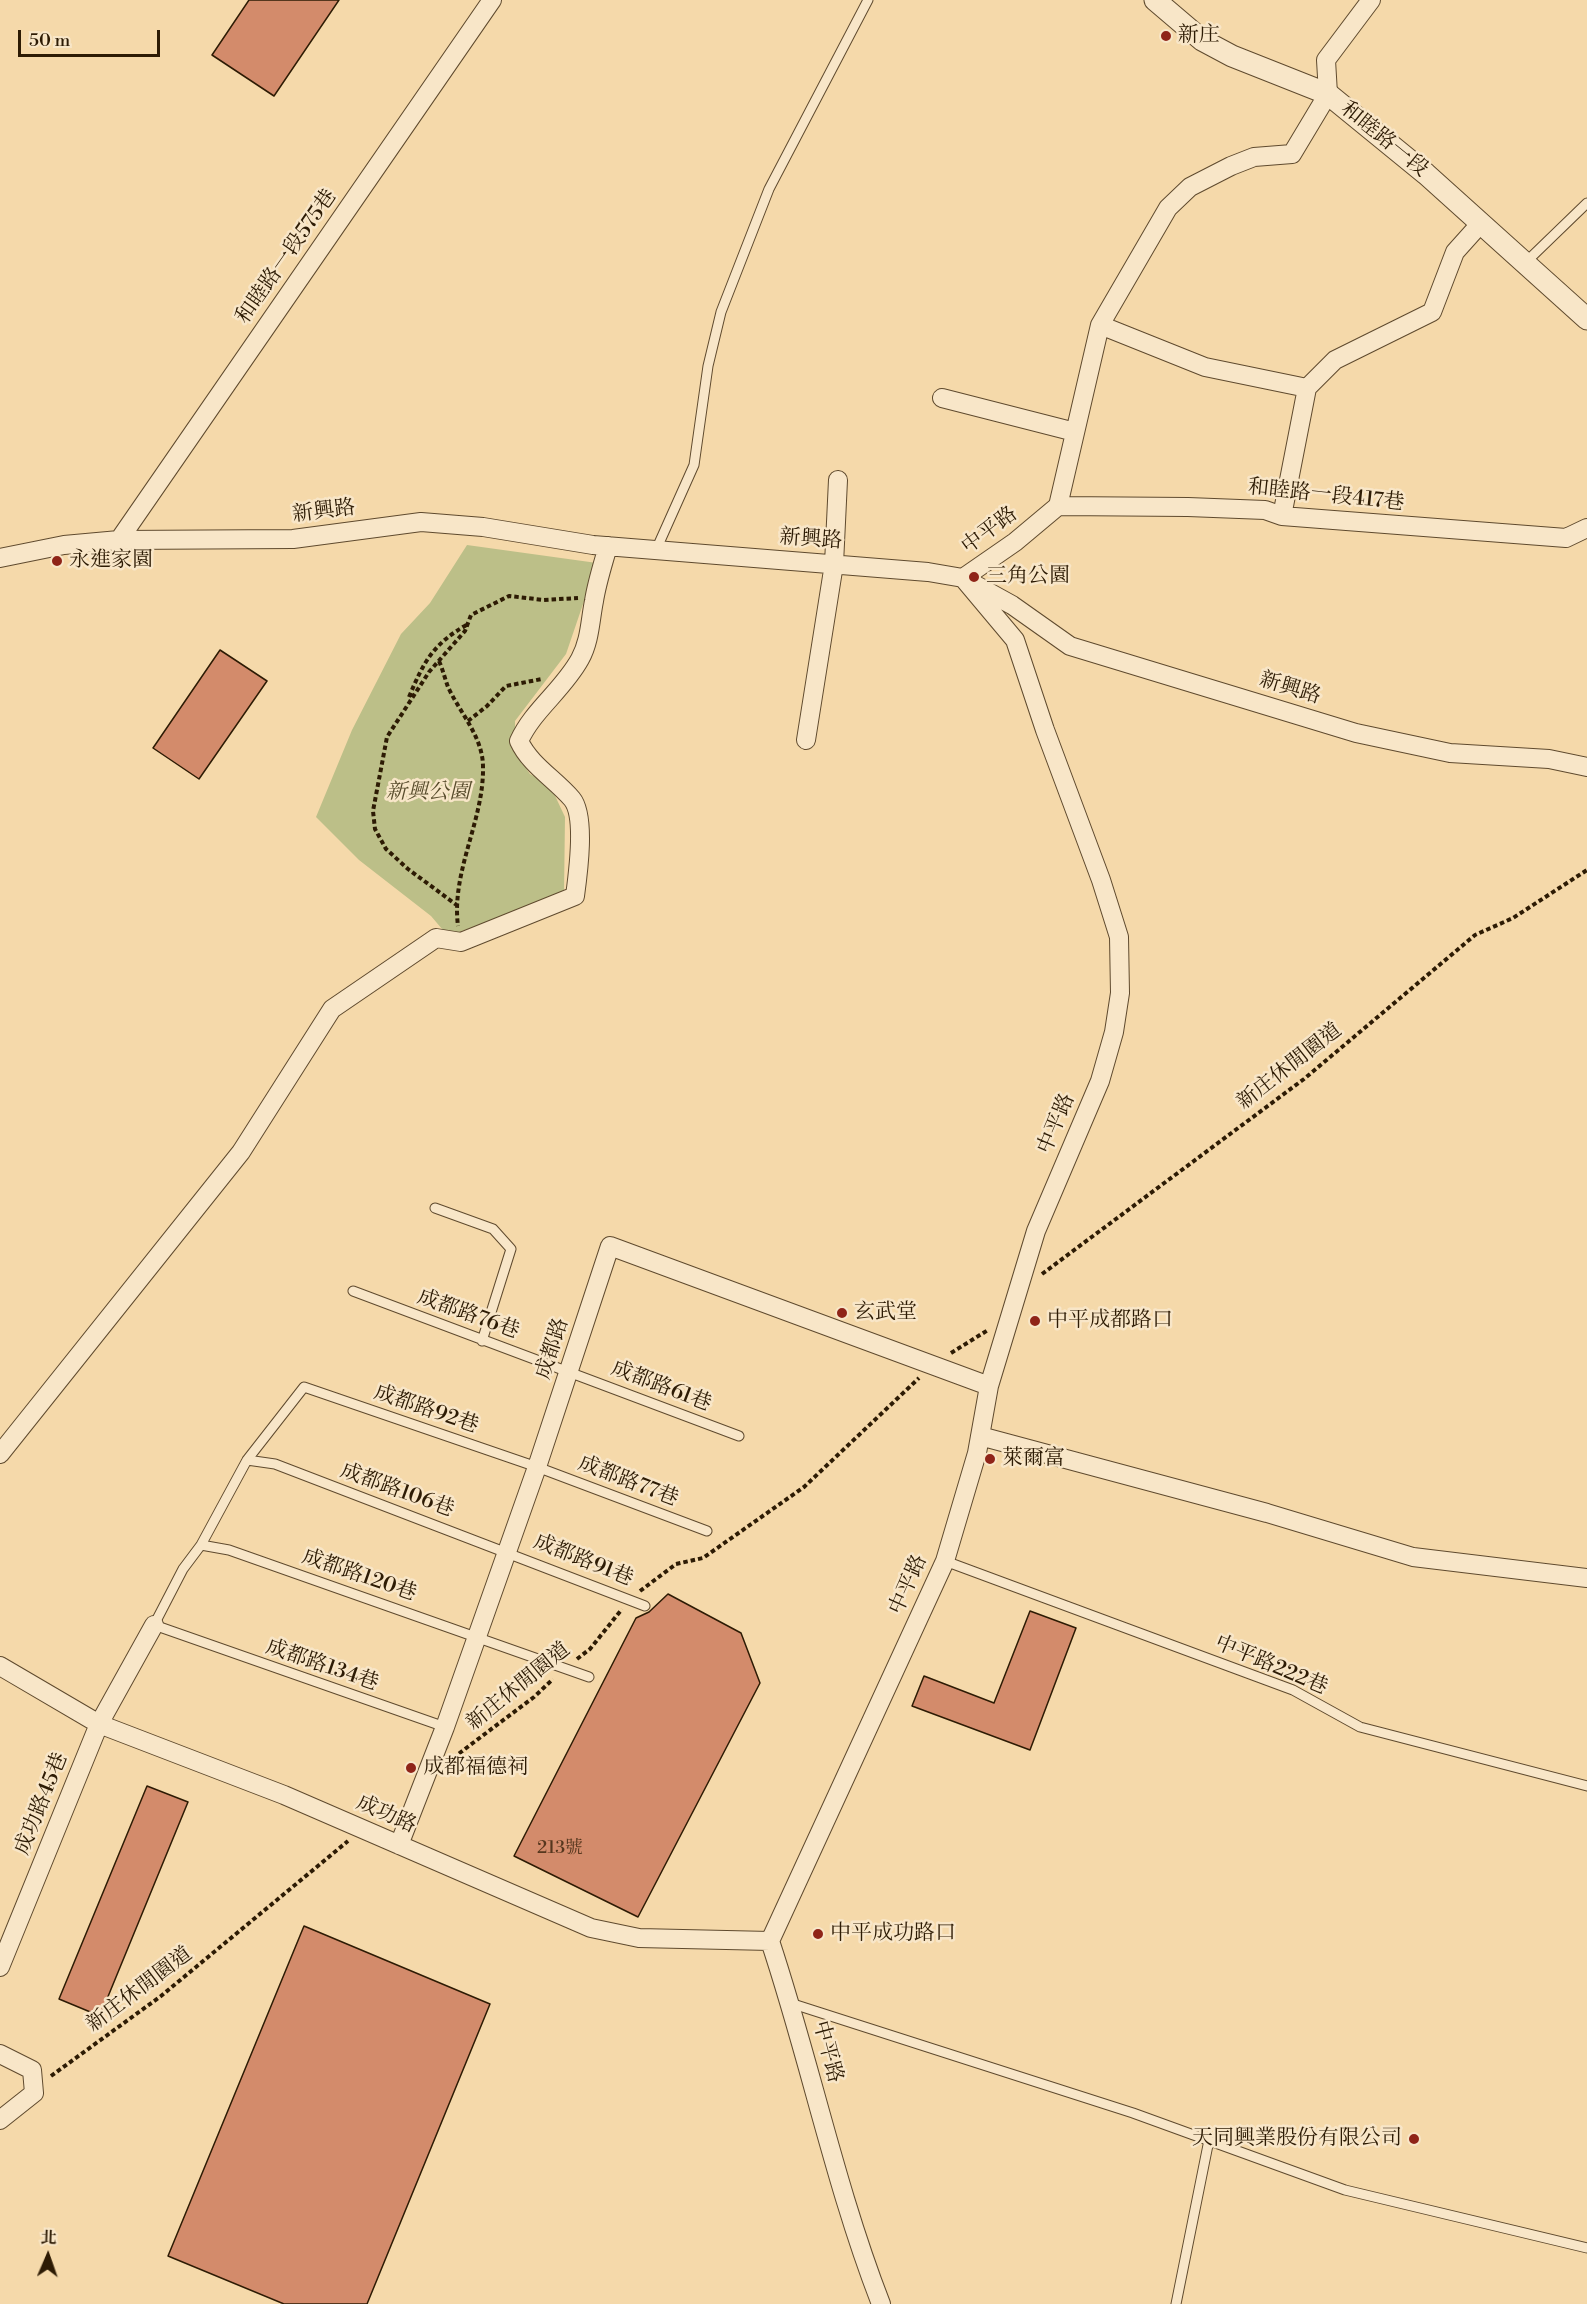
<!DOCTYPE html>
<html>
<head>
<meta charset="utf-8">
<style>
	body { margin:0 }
	#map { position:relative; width:1587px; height:2304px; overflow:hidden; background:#f5d9aa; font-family:"Libre Bodoni","Noto Serif TC",serif }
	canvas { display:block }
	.north { position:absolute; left:18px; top:2226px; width:60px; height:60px; -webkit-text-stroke:4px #f8e6c8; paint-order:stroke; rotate:2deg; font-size:16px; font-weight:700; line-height:24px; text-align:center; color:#2d1b04 }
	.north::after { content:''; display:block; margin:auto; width:21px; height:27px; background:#2d1b04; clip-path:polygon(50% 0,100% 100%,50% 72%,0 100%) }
	.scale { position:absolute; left:18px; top:30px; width:142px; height:27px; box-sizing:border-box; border:3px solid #2d1b04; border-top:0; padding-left:8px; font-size:18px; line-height:21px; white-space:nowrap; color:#2d1b04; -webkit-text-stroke:4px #f8e6c8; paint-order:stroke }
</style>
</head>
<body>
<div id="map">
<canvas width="1587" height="2304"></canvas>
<div class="north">北</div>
<div class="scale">50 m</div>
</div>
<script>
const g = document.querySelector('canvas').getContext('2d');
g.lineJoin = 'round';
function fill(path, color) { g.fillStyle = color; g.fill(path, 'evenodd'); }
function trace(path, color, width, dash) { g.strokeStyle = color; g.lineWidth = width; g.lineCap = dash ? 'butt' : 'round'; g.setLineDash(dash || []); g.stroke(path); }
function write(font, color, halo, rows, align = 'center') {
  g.font = font + ' "Libre Bodoni","Noto Serif TC",serif'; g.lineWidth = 5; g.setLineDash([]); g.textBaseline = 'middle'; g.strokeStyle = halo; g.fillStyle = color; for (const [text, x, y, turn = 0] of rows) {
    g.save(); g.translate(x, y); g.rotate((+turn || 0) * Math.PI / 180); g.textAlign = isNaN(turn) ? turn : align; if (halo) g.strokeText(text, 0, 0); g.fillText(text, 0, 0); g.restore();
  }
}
fill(new Path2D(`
	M467,545L597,563L566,654L515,721V752L530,774L550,785L565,817L564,894L448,936L431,916L359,860L316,817L352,730L401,634L430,603Z`), '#bcbf88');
const building = new Path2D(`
	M249,0H339L274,96L212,55Z
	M220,650L267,681L199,779L153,748Z
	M668,1594L741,1633L760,1683L638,1917L514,1856L636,1618L649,1612Z
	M1030,1611L1076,1628L1030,1750L912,1706L924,1676L994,1703Z
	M147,1786L188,1802L100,2016L59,1999Z
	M304,1926L490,2004L367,2304H284L168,2256Z`);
fill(building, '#d38b6b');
trace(building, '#2d1b04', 1.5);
const service = new Path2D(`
	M1525,263L1587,203
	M656,550L694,465L708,366L721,312L769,189L868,0
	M435,1208L493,1229L511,1249L482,1341
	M353,1291L739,1436
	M247,1460L275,1464L645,1606
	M201,1545L229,1550L589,1677
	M945,1561L1293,1690L1360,1727L1587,1786
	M445,1727L154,1625L183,1569L201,1545L247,1460L304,1387L537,1467L707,1531
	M790,2003L1133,2113L1345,2190L1587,2248
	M1176,2304L1209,2140`);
const minor = new Path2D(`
	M1100,325L1205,367L1307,388
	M942,398L1075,432
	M1058,506L1188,507L1265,510L1282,516L1566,538L1587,528
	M1282,516L1307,388L1335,360L1432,312L1455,252L1481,223
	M119,540L492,0
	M0,558L64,545L119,540L293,539L421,522L483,527L593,545L928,572L963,578L1012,605L1070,646L1356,733L1450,753L1549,759L1587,767
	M963,578L1015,542L1058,506L1100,325L1168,208L1190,187L1231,166L1254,157L1292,154L1328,94L1326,60L1371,0
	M806,740L834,564L838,480
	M980,1436L1267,1513L1413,1557L1587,1578
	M0,1454L241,1152L332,1009L436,938L461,942L575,896C578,874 586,816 572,799C555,779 530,765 519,741C533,710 563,690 580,659C590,641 590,621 594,601C597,582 603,564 608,546
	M0,1666L99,1724L284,1795L591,1928L639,1938L770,1941
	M399,1845L445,1727L537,1467L610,1246L989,1386
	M0,1967L99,1724L154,1625
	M0,2054L32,2070L34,2093L0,2120
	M881,2304C835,2186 810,2061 770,1941L945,1561L977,1453L989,1386L1036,1231L1100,1081L1114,1032L1120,993L1119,937L1101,880L1045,730L1015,640L963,578`);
const tertiary = new Path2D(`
	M1155,0L1202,40L1232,56L1328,94L1426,174L1587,319`);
trace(service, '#5f4a2e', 11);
trace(minor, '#5f4a2e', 20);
trace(tertiary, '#5f4a2e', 23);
trace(new Path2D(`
	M439,661C443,670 445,679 448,687C460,713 483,737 483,767C484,821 451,871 458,926
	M409,697C424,661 433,644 468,624
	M468,721L487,706L506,686L542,679
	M458,906L408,869L386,849L375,829L373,811L387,737L429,672L465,631L471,615L509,596L544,600L578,598
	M1042,1274L1304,1079L1475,935L1513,918L1587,870
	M951,1353L988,1330
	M640,1591L676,1564L703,1558L804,1487L919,1378
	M577,1659L590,1649L622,1609
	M453,1758L534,1697L553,1679
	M378,1817L396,1804
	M51,2076L161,1996L348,1841`), '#2d1b04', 4, [4.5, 3]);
trace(service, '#f8e6c8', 9);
trace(minor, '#f8e6c8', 18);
trace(tertiary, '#f8e6c8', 21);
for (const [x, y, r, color] of [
	[1166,36,6,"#8f2418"],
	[57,561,6,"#8f2418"],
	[974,577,6,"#8f2418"],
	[842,1313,6,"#8f2418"],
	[1035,1321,6,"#8f2418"],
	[990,1459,6,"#8f2418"],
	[411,1768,6,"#8f2418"],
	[818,1934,6,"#8f2418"],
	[1414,2139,6,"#8f2418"]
]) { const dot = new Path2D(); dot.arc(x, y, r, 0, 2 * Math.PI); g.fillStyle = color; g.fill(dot); trace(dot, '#f8e6c8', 2); }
write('18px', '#56371e', null, [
	["213號",560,1849]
]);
write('21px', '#2d1b04', '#f8e6c8', [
	["新庄",1178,36],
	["永進家園",69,561],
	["三角公園",986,577],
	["玄武堂",854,1313],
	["中平成都路口",1047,1321],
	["萊爾富",1002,1459],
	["成都福德祠",423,1768],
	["中平成功路口",830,1934],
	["天同興業股份有限公司",1402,2139,"right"]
], 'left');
write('21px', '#2d1b04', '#f8e6c8', [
	["和睦路一段",1384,140,39],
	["和睦路一段575巷",287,257,-55],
	["和睦路一段417巷",1326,496,6],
	["新興路",324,512,-7],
	["中平路",990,531,-37],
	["新興路",811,540,4],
	["新興路",1290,689,17],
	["新庄休閒園道",1290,1067,-38],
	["中平路",1057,1124,-67],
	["成都路76巷",468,1315,20],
	["成都路",553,1349,-72],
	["成都路61巷",661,1387,21],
	["成都路92巷",426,1410,19],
	["成都路77巷",628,1482,21],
	["成都路106巷",397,1491,20],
	["成都路91巷",583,1561,22],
	["成都路120巷",359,1576,19],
	["中平路",909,1585,-66],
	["成都路134巷",322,1666,19],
	["中平路222巷",1271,1666,23],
	["新庄休閒園道",519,1687,-39],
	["成功路45巷",42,1804,-68],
	["成功路",386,1815,24],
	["新庄休閒園道",140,1990,-37],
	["中平路",827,2052,75]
]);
write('italic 21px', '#584c2c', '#f8e6c8', [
	["新興公園",428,793]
]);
</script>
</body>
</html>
